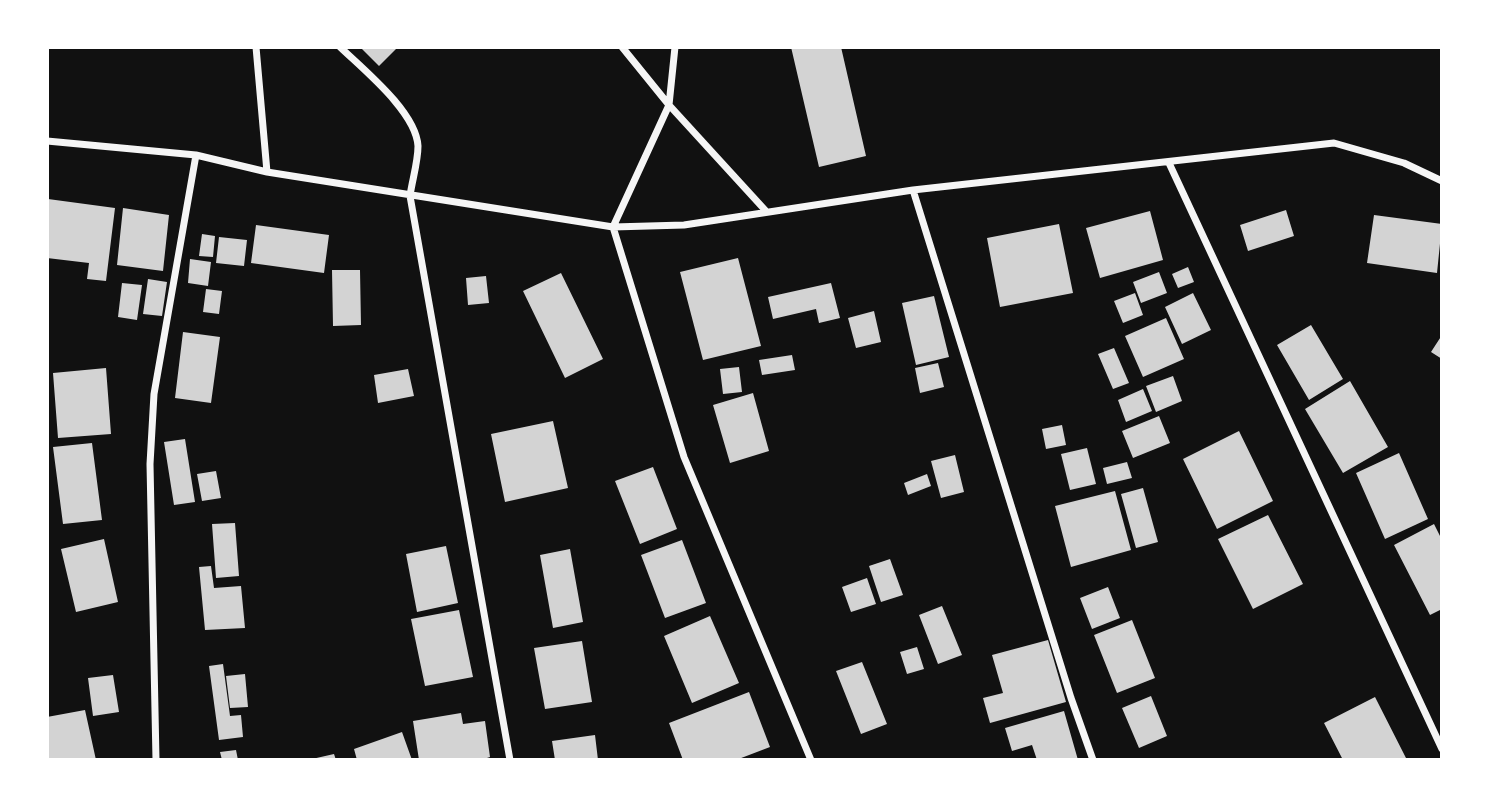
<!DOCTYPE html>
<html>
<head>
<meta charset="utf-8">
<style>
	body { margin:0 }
	#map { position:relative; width:1489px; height:807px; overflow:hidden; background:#111; font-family:"Roboto Condensed",sans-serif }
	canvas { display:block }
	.frame { position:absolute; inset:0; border:49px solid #fff; pointer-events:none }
</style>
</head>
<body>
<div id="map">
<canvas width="1489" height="807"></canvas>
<div class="frame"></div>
</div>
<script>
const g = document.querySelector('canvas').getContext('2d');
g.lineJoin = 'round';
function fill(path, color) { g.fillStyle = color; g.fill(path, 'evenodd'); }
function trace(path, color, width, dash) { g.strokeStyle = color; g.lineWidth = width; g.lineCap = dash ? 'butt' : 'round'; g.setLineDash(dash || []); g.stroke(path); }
fill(new Path2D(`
	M360,47H398L379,66Z
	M791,47H841L866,156L819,167Z
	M48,199L115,208L106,281L87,279L89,263L47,258Z
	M123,208L169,215L163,271L117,265Z
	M1286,210L1294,236L1248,251L1240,225Z
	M1150,211L1163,260L1100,278L1086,228Z
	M1374,215L1442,224L1437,273L1367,263Z
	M1059,224L1073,293L1000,307L987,238Z
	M256,225L329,235L324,273L251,263Z
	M202,234L215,236L213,257L199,256Z
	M219,237L247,240L244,266L216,263Z
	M738,258L761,346L703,360L680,272Z
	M190,259L211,262L208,286L188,283Z
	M1188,267L1194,282L1178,288L1172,274Z
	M332,270H360L361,325L333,326Z
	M1159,272L1167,293L1141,303L1133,282Z
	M561,273L603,359L565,378L523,291Z
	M486,276L489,303L468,305L466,278Z
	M148,279L167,282L162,316L143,314Z
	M122,283L142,285L137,320L118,317Z
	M831,283L840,318L819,323L816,309L773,319L768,297Z
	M206,289L222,291L219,314L203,312Z
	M1135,293L1143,315L1123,323L1114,301Z
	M1193,293L1211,330L1182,344L1165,307Z
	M934,296L949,357L916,365L902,303Z
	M874,311L881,342L856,348L848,318Z
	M1166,318L1184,359L1143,377L1125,336Z
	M1311,325L1343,379L1309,400L1277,345Z
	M183,332L220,337L211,403L175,398Z
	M1442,335V359L1431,352Z
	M1114,348L1129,383L1113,389L1098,354Z
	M792,355L795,370L762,375L759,360Z
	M938,363L944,387L920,393L915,368Z
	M739,367L742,392L723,394L720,369Z
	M106,368L111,434L58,438L53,373Z
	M408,369L414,396L378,403L374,375Z
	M1173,376L1182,401L1156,412L1146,386Z
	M1350,381L1388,447L1343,473L1305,409Z
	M1143,389L1152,411L1126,422L1118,400Z
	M753,393L769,451L730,463L713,405Z
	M1159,416L1170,443L1133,458L1122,431Z
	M553,421L568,488L505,502L491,434Z
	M1062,425L1066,445L1046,449L1042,429Z
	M1239,431L1273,501L1217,529L1183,459Z
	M185,439L195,502L174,505L164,442Z
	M92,443L102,520L63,524L53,447Z
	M1087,448L1096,484L1070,490L1061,454Z
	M1399,453L1428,519L1385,539L1356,473Z
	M955,455L964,492L941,498L931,461Z
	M1127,462L1132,478L1107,484L1103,468Z
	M653,467L677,529L640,544L615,481Z
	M216,471L221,498L202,501L197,474Z
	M927,474L931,486L908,495L904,483Z
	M1143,488L1158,542L1136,548L1121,494Z
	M1115,491L1131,550L1071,567L1055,506Z
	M1268,515L1303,584L1253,609L1218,539Z
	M235,523L239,576L216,578L212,524Z
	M1434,524L1442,540V609L1430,615L1394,545Z
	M104,539L118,602L76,612L61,549Z
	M682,540L706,603L665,618L641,555Z
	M446,546L458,603L417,612L406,554Z
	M570,549L583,622L553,628L540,555Z
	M890,559L903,595L881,602L869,566Z
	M211,566L214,588L241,586L245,628L205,630L199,567Z
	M867,578L876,604L851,612L842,587Z
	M1108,587L1120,618L1092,629L1080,598Z
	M942,606L962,655L938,664L919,615Z
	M459,610L473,677L425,686L411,619Z
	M710,616L739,683L692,703L664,636Z
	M1132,620L1155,678L1117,693L1094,635Z
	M1048,640L1066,702L990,723L983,698L1003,693L992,655Z
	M582,641L592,702L545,709L534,648Z
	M917,647L924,669L907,674L900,652Z
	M862,662L887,724L861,734L836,671Z
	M223,664L230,716L241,715L243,737L219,740L209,666Z
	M245,674L248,707L230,708L226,676Z
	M113,675L119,712L93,716L88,678Z
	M749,692L770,747L736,760H683L669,723Z
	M1151,696L1167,736L1139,748L1122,708Z
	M1375,697L1407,760H1343L1324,723Z
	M85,710L96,760H47V717Z
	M1064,711L1078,760H1037L1032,745L1012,751L1005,728Z
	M461,713L463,724L485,721L490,757L481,760H419L413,721Z
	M402,732L412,760H357L354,749Z
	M595,735L598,760H555L552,741Z
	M236,750L238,760H222L220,752Z
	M334,754L336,760H312V759Z`), '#d3d3d3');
trace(new Path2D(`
	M256,47L267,172
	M340,47C364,70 416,112 418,146C418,162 412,181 410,196L510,760
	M622,47L669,105L765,210
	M675,47L669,105L613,227L684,457L811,760
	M47,141L196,155L267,172L613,227L684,225L913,190L1334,143L1404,163L1442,181
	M1169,163L1442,749
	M913,190L1071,698L1093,760
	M156,760L150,464L154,394L196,155`), '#f5f5f5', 7);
</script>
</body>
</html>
